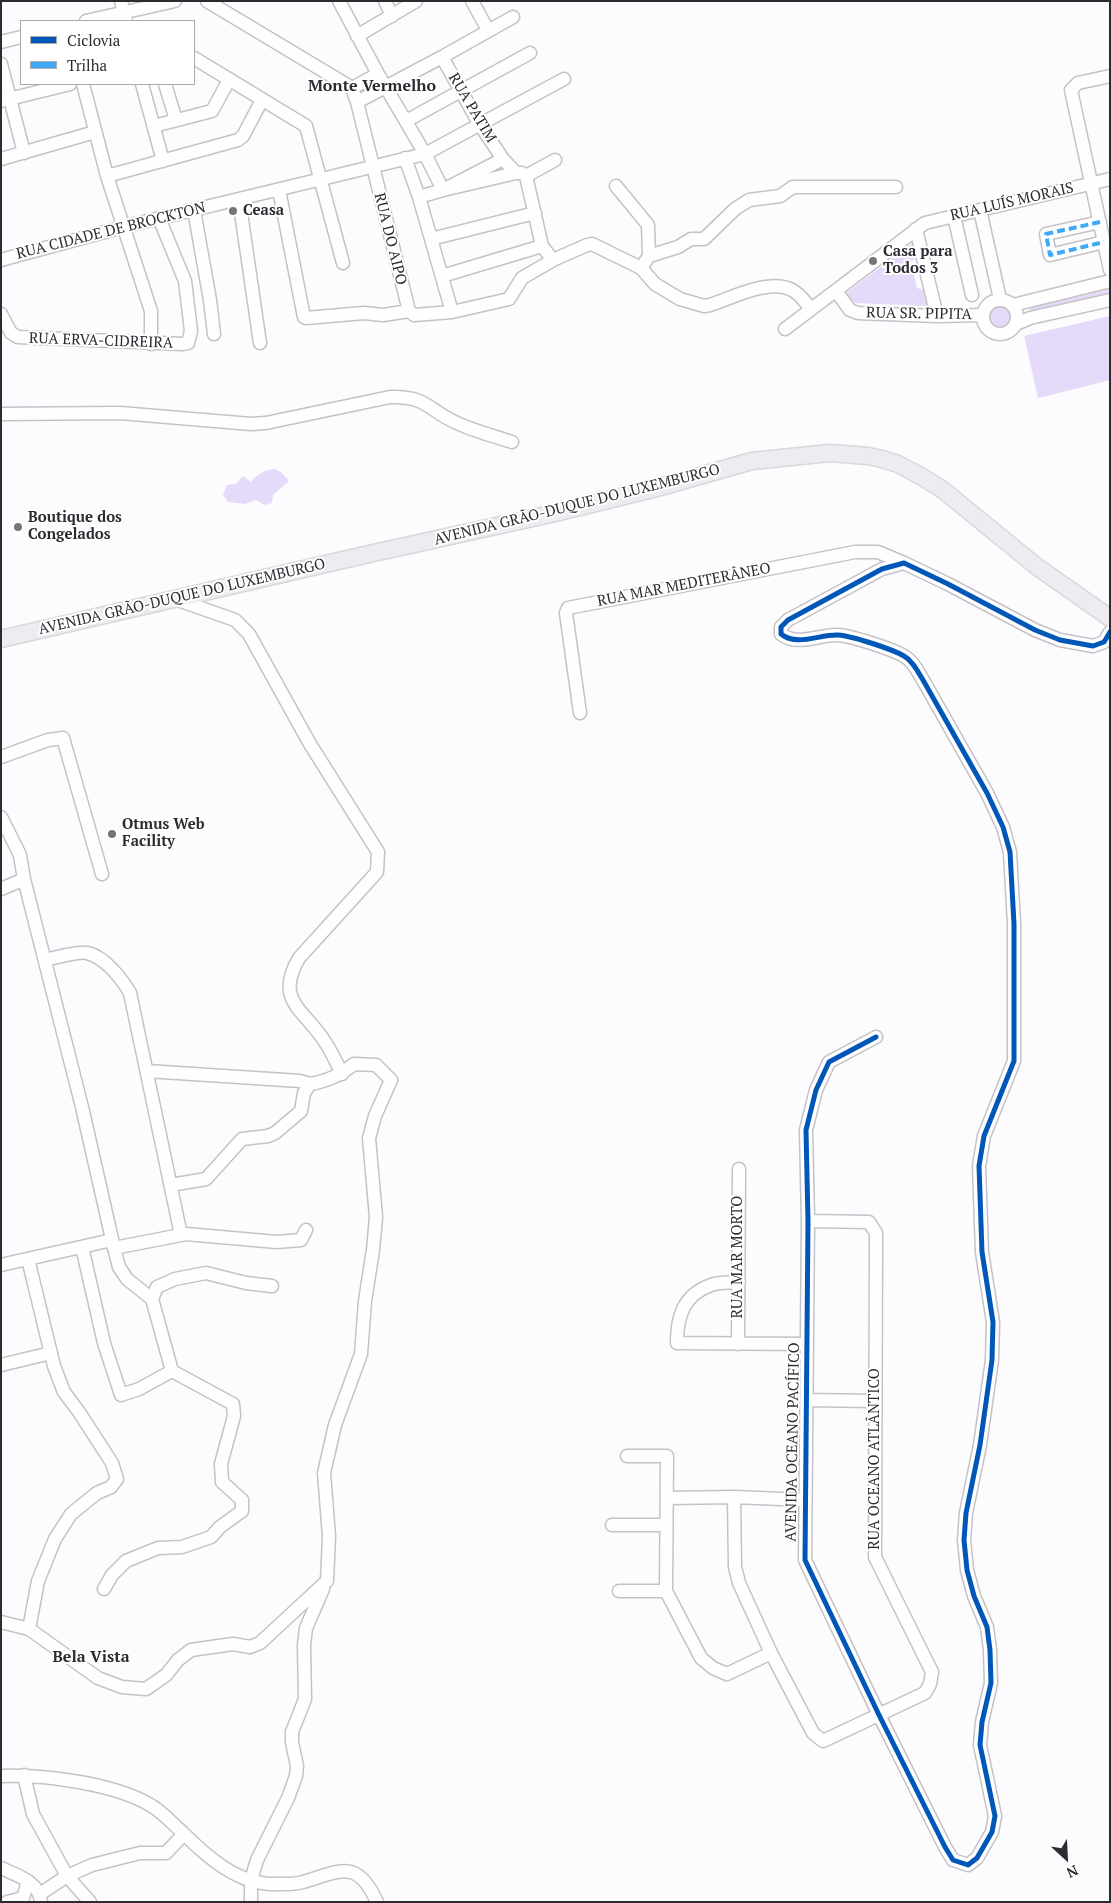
<!DOCTYPE html>
<html>
<head>
<meta charset="utf-8">
<style>
	body { margin:0 }
	#map { position:relative; width:1111px; height:1903px; overflow:hidden; background:#fcfbfd; font-family:"PT Serif",serif }
	canvas { display:block }
	.frame { position:absolute; inset:0; border:2px solid #2d2b32; pointer-events:none }
	.legend { position:absolute; left:20px; top:20px; width:175px; height:65px; box-sizing:border-box; background:#fff; border:1px solid #abaaad; margin:0; padding:6px 9px; list-style:none; font-size:15px; color:#2d2b32 }
	.legend li { display:flex; align-items:center; gap:10px; height:25px }
	.legend b { width:25px; border:1px solid #abaaad }
	.north { position:absolute; left:1041px; top:1833px; width:50px; height:50px; -webkit-text-stroke:4px #fff; paint-order:stroke; rotate:155deg; font-size:14px; font-weight:700; line-height:20px; text-align:center; color:#2d2b32 }
	.north::after { content:''; display:block; margin:auto; width:18px; height:22px; background:#2d2b32; clip-path:polygon(50% 0,100% 100%,50% 72%,0 100%) }
</style>
</head>
<body>
<div id="map">
<canvas width="1111" height="1903"></canvas>
<div class="frame"></div>
<ul class="legend">
<li><b style="height:6px;background:#0057b8"></b>Ciclovia</li>
<li><b style="height:6px;background:#3fa9f5"></b>Trilha</li>
</ul>
<div class="north">N</div>
</div>
<script>
const g = document.querySelector('canvas').getContext('2d');
g.lineJoin = 'round';
function fill(path, color) { g.fillStyle = color; g.fill(path, 'evenodd'); }
function trace(path, color, width, dash) { g.strokeStyle = color; g.lineWidth = width; g.lineCap = dash ? 'butt' : 'round'; g.setLineDash(dash || []); g.stroke(path); }
function write(font, color, halo, rows, align = 'center') {
  g.font = font + ' "PT Serif",serif'; g.lineWidth = 4; g.setLineDash([]); g.textBaseline = 'middle'; g.strokeStyle = halo; g.fillStyle = color; for (const [text, x, y, turn = 0] of rows) {
    g.save(); g.translate(x, y); g.rotate((+turn || 0) * Math.PI / 180); g.textAlign = isNaN(turn) ? turn : align; if (halo) g.strokeText(text, 0, 0); g.fillText(text, 0, 0); g.restore();
  }
}
fill(new Path2D(`
	M913,243L916,258L911,262L917,288L924,290L927,306L853,303L846,293Z
	M1110,287V295L1031,314L1029,306Z
	M989 317a11 11 0 1 1 22 0a11 11 0 1 1-22 0Z
	M1110,316V380L1038,398L1024,336Z
	M275,469L282,473L289,481L273,495L272,503L264,505L256,500L245,504L228,502L223,495L227,485L236,484L243,476L251,482C258,474 264,470 275,469Z`), '#e5daf9');
const minor = new Path2D(`
	M121,1L126,21
	M207,1L352,88
	M339,1L378,74L425,154L443,190L516,173H522L526,176L542,246L553,260L587,245L592,244L641,268L655,284L680,299L704,306L710,305C732,298 769,278 792,290C800,294 806,303 811,309
	M385,1L392,16
	M472,1L488,30
	M86,21L175,1
	M357,36L416,1
	M1,42L21,37
	M442,57L480,125L503,159
	M194,58L306,126L343,263
	M1,64L24,153
	M1110,76L1078,83L1071,90L1110,270
	M83,84L107,176L151,311V344
	M142,84L163,161
	M165,84L176,120
	M352,88L357,102L409,311
	M352,88L378,74
	M1,101L70,84
	M357,102L442,57L513,17
	M406,121L530,53
	M154,126L212,111L229,80
	M405,158L419,197L443,190L503,159L516,173
	M1,159L95,132
	M107,176L238,140L243,136L262,100
	M526,176L555,160
	M616,186L648,225L649,256
	M279,190L304,317L306,318L364,313L383,315L409,311
	M419,197L452,312
	M239,199L260,343
	M194,210L210,300L214,334
	M980,210L1000,299
	M954,216L972,295
	M1100,222L1046,234L1050,255L1104,242
	M916,229L937,316
	M431,239L535,213
	M1,260L123,227L425,154L564,79
	M641,268L649,256L678,247L691,239H704L735,209L749,200L780,196L793,187H896
	M442,276L542,246
	M836,291L850,310L858,313L937,316L983,315
	M983 317a17 17 0 1 1 34 0a17 17 0 1 1-34 0Z
	M1013,305L1110,281
	M409,311L414,315L452,312L509,299L522,278L553,260
	M1,314L11,333L18,337L183,344L188,343L191,331L185,281L159,218
	M1016,324L1030,318L1110,300
	M785,329L925,223L1110,179
	M1,414L120,413L251,424L266,423L390,397C428,396 427,410 457,423C474,431 494,436 512,442
	M175,599L235,620L249,634L310,744L378,852L377,872L299,958C274,1001 304,1009 325,1042C332,1052 337,1064 342,1074
	M580,713L566,613L568,608L855,552H878L904,563
	M1,757L48,740L63,738L102,874
	M1,817L20,855L24,879L82,1107L114,1248L186,1234L277,1242L301,1240L306,1230
	M1,889L24,879
	M45,960C53,958 80,951 87,953C104,956 122,979 130,993L181,1235
	M876,1037L829,1062L816,1090L806,1130L808,1221L805,1560L879,1715L945,1847L953,1860L968,1865L977,1858L992,1832L995,1816L980,1745L982,1722L991,1683L990,1650L987,1627L974,1596L967,1570L964,1540L966,1513L980,1445L992,1360L993,1322L982,1252L979,1166L984,1136L1014,1061V924L1010,852L1003,827L987,793L923,680C918,672 913,661 904,656C892,649 852,636 838,635C820,634 797,647 781,634V627L788,620L882,569L904,563L948,584L1035,630L1060,640L1093,646L1104,642L1110,632
	M147,1071L300,1081L310,1084
	M82,1247L104,1343L121,1395L139,1389L172,1371
	M28,1259L54,1366L64,1392L79,1412L112,1463L117,1479L111,1487L97,1493L71,1514L55,1539L38,1581L29,1629
	M1,1265L112,1240
	M739,1282C730,1283 719,1282 711,1285C683,1295 677,1317 677,1343L807,1344
	M152,1299L157,1287L175,1279L206,1273L246,1283L272,1286
	M738,1344L739,1169
	M1,1365L51,1353
	M806,1400L875,1401
	M627,1456H667L666,1591L701,1658L713,1668L727,1674L771,1653
	M734,1497L735,1567L739,1583L771,1653L813,1733L823,1741L925,1693L930,1684L932,1672L875,1557L876,1233L869,1222L808,1221
	M667,1498L734,1497L805,1500
	M612,1525H666
	M104,1589L112,1575L126,1561L158,1548L182,1547L211,1537L220,1527L242,1511V1500L222,1482L221,1464L234,1416L233,1404L172,1371L152,1299L127,1279L119,1267L114,1248
	M619,1591H666
	M1,1622L29,1629L98,1678L122,1687L146,1689L166,1675L178,1660L191,1650L233,1644L250,1647L260,1643L327,1581L329,1536L324,1473L335,1425L361,1354L365,1301L373,1250L376,1217L369,1138L375,1116L391,1080L376,1065L354,1064C340,1075 328,1081 310,1084L304,1093L301,1111L275,1133L268,1136L242,1139L206,1179L171,1185
	M24,1775L33,1814L67,1876L90,1902
	M1,1776C43,1774 120,1784 155,1808C165,1815 174,1825 183,1833C207,1857 238,1884 273,1884C283,1884 294,1885 303,1882C341,1871 357,1858 377,1902
	M1,1868C16,1875 40,1882 41,1902
	M40,1894L67,1876L92,1865L140,1853H166L184,1834
	M7,1902L23,1898L28,1881
	M251,1902V1880L257,1860L288,1798L296,1776L297,1766L292,1742V1732L305,1699L304,1645L306,1628L323,1589`);
const major = new Path2D(`
	M1,639L369,554L551,514L653,489L752,461L830,453L868,456L882,459L898,464L924,478L943,490L1036,566L1110,618`);
trace(minor, '#c4c2c7', 15);
trace(major, '#d8d7d9', 19);
trace(minor, '#fffeff', 12);
trace(major, '#eeecf0', 16);
trace(new Path2D(`
	M1100,222L1046,234L1050,255L1104,242`), '#3fa9f5', 4, [8, 4]);
trace(new Path2D(`
	M876,1037L829,1062L816,1090L806,1130L808,1221L805,1560L879,1715L945,1847L953,1860L968,1865L977,1858L992,1832L995,1816L980,1745L982,1722L991,1683L990,1650L987,1627L974,1596L967,1570L964,1540L966,1513L980,1445L992,1360L993,1322L982,1252L979,1166L984,1136L1014,1061V924L1010,852L1003,827L987,793L923,680C918,672 913,661 904,656C892,649 852,636 838,635C820,634 797,647 781,634V627L788,620L882,569L904,563L948,584L1035,630L1060,640L1093,646L1104,642L1110,632`), '#0057b8', 5);
for (const [x, y, r, color] of [
	[233,211,5,"#757479"],
	[873,261,5,"#757479"],
	[18,527,5,"#757479"],
	[112,834,5,"#757479"]
]) { const dot = new Path2D(); dot.arc(x, y, r, 0, 2 * Math.PI); g.fillStyle = color; g.fill(dot); trace(dot, '#fff', 2); }
write('15px', '#2d2b32', '#fff', [
	["RUA PATIM",472,108,59],
	["RUA LUÍS MORAIS",1012,202,-13],
	["RUA CIDADE DE BROCKTON",111,231,-14],
	["RUA DO AIPO",390,239,76],
	["RUA SR. PIPITA",919,314,1],
	["RUA ERVA-CIDREIRA",101,341,2],
	["AVENIDA GRÃO-DUQUE DO LUXEMBURGO",577,505,-14],
	["RUA MAR MEDITERÂNEO",684,585,-11],
	["AVENIDA GRÃO-DUQUE DO LUXEMBURGO",182,597,-13],
	["RUA MAR MORTO",738,1257,-90],
	["AVENIDA OCEANO PACÍFICO",793,1442,-89],
	["RUA OCEANO ATLÂNTICO",875,1459,-90]
]);
write('bold 15px', '#2d2b32', '#fff', [
	["Ceasa",243,211],
	["Casa para",883,252],
	["Todos 3",883,269],
	["Boutique dos",28,518],
	["Congelados",28,535],
	["Otmus Web",122,825],
	["Facility",122,842]
], 'left');
write('bold 16px', '#2d2b32', '#fff', [
	["Monte Vermelho",372,86],
	["Bela Vista",91,1657]
]);
</script>
</body>
</html>
